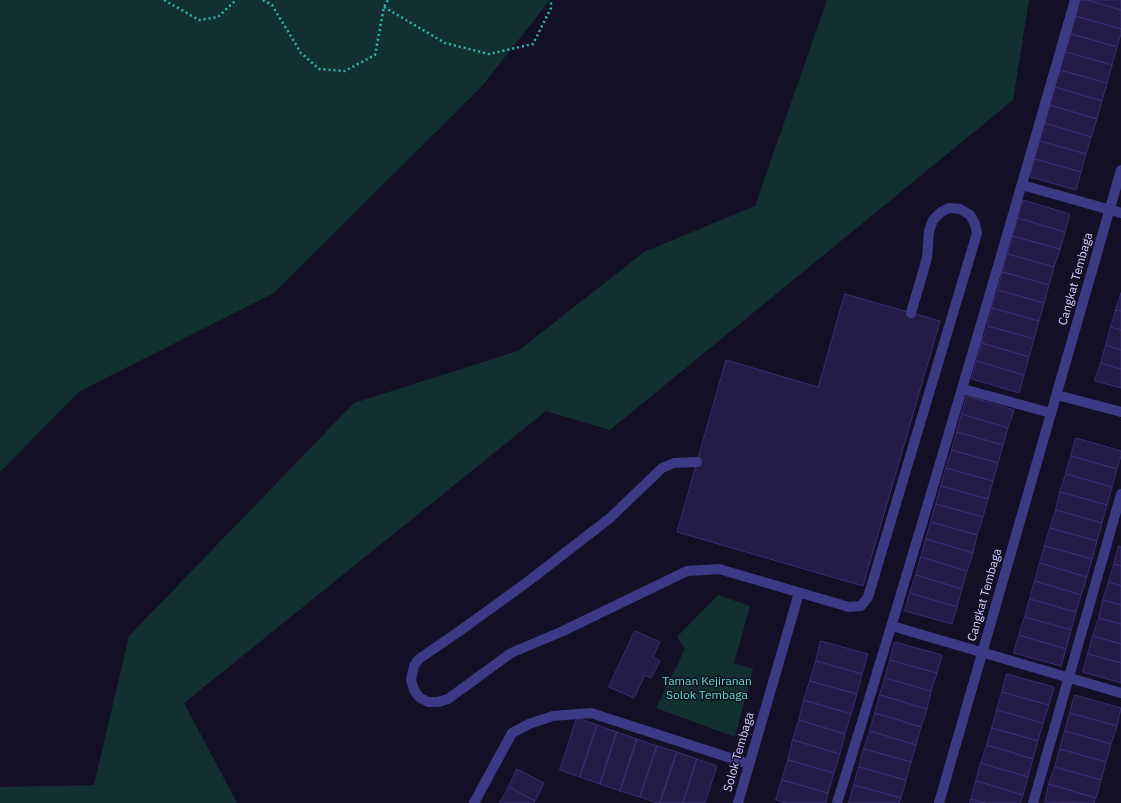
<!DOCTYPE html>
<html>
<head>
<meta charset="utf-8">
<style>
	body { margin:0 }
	canvas { display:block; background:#130f26 }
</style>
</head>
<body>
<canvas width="1121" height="803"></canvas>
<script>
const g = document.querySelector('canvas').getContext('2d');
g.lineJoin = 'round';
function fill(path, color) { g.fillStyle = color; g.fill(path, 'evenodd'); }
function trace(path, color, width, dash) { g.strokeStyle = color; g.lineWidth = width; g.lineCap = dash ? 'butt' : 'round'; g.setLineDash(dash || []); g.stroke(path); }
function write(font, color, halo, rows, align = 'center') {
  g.font = font + ' "IBM Plex Sans",sans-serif'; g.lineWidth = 3; g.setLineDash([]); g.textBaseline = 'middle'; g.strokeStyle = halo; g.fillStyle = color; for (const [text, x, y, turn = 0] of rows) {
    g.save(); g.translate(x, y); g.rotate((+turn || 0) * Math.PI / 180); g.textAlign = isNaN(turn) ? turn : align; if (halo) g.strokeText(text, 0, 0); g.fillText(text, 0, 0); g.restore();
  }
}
fill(new Path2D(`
	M0,0H550L482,86L274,293L80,391L0,472Z
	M827,0H1029L1013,100L610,430L546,411L184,703L237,803H0V787L94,785L129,636L354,403L518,351L644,252L755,206Z
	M718,595L750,606L734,663L753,669L735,737L656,708L685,649L677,637Z`), '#12302f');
const building = new Path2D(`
	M1081,0H1088L1121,10V29L1076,16Z
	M1088,0H1121V10Z
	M1076,16L1121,29V34L1117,47L1071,34Z
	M1071,34L1117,47L1112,65L1066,52Z
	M1066,52L1112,65L1107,83L1060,70Z
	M1060,70L1107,83L1102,101L1055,87Z
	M1055,87L1102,101L1097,119L1050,105Z
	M1050,105L1097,119L1091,137L1045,123Z
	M1045,123L1091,137L1086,154L1040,141Z
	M1040,141L1086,154L1081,172L1035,159Z
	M1035,159L1081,172L1076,190L1030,177Z
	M1023,200L1070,214L1065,232L1018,218Z
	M1018,218L1065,232L1060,249L1013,236Z
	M1013,236L1060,249L1054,267L1008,254Z
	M1008,254L1054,267L1049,285L1003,272Z
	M1003,272L1049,285L1044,303L998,290Z
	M998,290L1044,303L1039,321L992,308Z
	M1121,293V311L1116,310Z
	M845,294L940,321L863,586L677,532L726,360L818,387Z
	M992,308L1039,321L1034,339L988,326Z
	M1116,310L1121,311V330L1111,327Z
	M988,326L1034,339L1029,357L982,343Z
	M1111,327L1121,330V350L1106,345Z
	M982,343L1029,357L1024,375L977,361Z
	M1106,345L1121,350V369L1101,363Z
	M977,361L1024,375L1019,393L972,379Z
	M1101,363L1121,369V388L1095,381Z
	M967,396L1014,410L1008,428L962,414Z
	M962,414L1008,428L1003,445L957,432Z
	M957,432L1003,445L998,463L952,450Z
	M1076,438L1121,451V456L1117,469L1071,456Z
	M952,450L998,463L993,481L946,468Z
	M1071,456L1117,469L1112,487L1066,474Z
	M946,468L993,481L988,499L941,486Z
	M1066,474L1112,487L1107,505L1060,492Z
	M941,486L988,499L983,517L936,504Z
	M1060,492L1107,505L1102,523L1056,510Z
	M936,504L983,517L977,535L931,522Z
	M1056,510L1102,523L1097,541L1050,528Z
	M931,522L977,535L973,553L926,539Z
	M1050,528L1097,541L1092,559L1045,546Z
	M926,539L973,553L967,571L921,557Z
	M1045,546L1092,559L1087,577L1040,563Z
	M1119,546L1121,547V566L1114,564Z
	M921,557L967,571L962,589L916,575Z
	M1040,563L1087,577L1081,595L1035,581Z
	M1114,564L1121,566V586L1109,582Z
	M916,575L962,589L957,607L910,593Z
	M1035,581L1081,595L1076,612L1030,599Z
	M1109,582L1121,586V605L1103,600Z
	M910,593L957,607L952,624L905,611Z
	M1030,599L1076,612L1071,630L1025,617Z
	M1103,600L1121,605V624L1099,618Z
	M1025,617L1071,630L1066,649L1019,635Z
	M1099,618L1121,624V644L1093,636Z
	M635,631L660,642L653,657L660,661L651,678L645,675L634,698L609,687Z
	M1019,635L1066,649L1061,666L1014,653Z
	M1093,636L1121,644V663L1088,654Z
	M821,641L868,654L862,674L816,661Z
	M895,642L942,655L937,673L890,660Z
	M1088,654L1121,663V683L1083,672Z
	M890,660L937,673L931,691L885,678Z
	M816,661L862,674L857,694L810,681Z
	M1007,674L1054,687L1049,705L1002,692Z
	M885,678L931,691L927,709L880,695Z
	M810,681L857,694L851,714L804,700Z
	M1002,692L1049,705L1043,723L997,710Z
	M880,695L927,709L921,727L875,713Z
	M1075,695L1121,708L1117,726L1070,713Z
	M804,700L851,714L845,734L799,720Z
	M997,710L1043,723L1038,741L992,728Z
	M875,713L921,727L916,745L870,731Z
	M1070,713L1117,726L1111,744L1065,731Z
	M577,718L597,725L580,777L560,770Z
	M799,720L845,734L840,754L793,740Z
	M597,725L617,732L600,784L580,777Z
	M992,728L1038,741L1033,759L987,745Z
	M870,731L916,745L911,762L864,749Z
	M1065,731L1111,744L1106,762L1060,749Z
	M617,732L637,739L620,791L600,784Z
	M637,739L657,746L640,797L620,791Z
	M793,740L840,754L834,773L788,760Z
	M987,745L1033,759L1028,777L981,763Z
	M657,746L677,752L660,803H657L640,797Z
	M864,749L911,762L906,780L859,767Z
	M1060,749L1106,762L1101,780L1055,767Z
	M677,752L697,759L683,803H660Z
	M697,759L717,766L705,803H683Z
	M788,760L834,773L828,793L782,780Z
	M981,763L1028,777L1023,795L976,781Z
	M859,767L906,780L901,798L854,785Z
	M1055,767L1101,780L1096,798L1049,784Z
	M517,769L544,783L535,801L509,787Z
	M782,780L828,793L826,803H787L776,800Z
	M976,781L1023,795L1020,803H985L971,799Z
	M1049,784L1096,798L1094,803L1045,802Z
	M854,785L901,798L899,803H849Z
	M509,787L535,801L534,803H500Z
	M971,799L985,803H970Z`);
fill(building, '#241b47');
trace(building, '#3b2d73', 1);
trace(new Path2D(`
	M164,0L199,20L218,17L236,0
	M263,0L272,5L301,53L319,69L345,71L375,55L384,7L388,0
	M384,7L445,43L489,54L533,44L551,8V0`), '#2fb8b0', 2.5, [2, 3]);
trace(new Path2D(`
	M1022,185L1121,213
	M963,389L1051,413
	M697,462L674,463L662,468L610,518L526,583L461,630L429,652L419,659L414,666L411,680L414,690L419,697L428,702H438L448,699L511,653L563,631L687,571L719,569L849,607L861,606L868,597L977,233L975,224L970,215L960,209L949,208L941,212L933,220L929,231L927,258L911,313
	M892,626L1121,693
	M474,803L512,733L529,724L553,716L591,713L749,764
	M837,803C920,536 998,268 1075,0
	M1033,803L1121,494`), '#3d3a85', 10);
trace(new Path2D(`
	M1057,395L1121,412
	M738,803L799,593
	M939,803L1121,170`), '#3d3a85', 10);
write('12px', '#d9d4ff', '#130f26', [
	["Cangkat Tembaga",1076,279,-74],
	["Cangkat Tembaga",985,595,-74],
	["Solok Tembaga",739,752,-74]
]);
write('12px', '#5fe0c0', '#130f26', [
	["Taman Kejiranan",707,682],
	["Solok Tembaga",707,696]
]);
</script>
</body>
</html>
